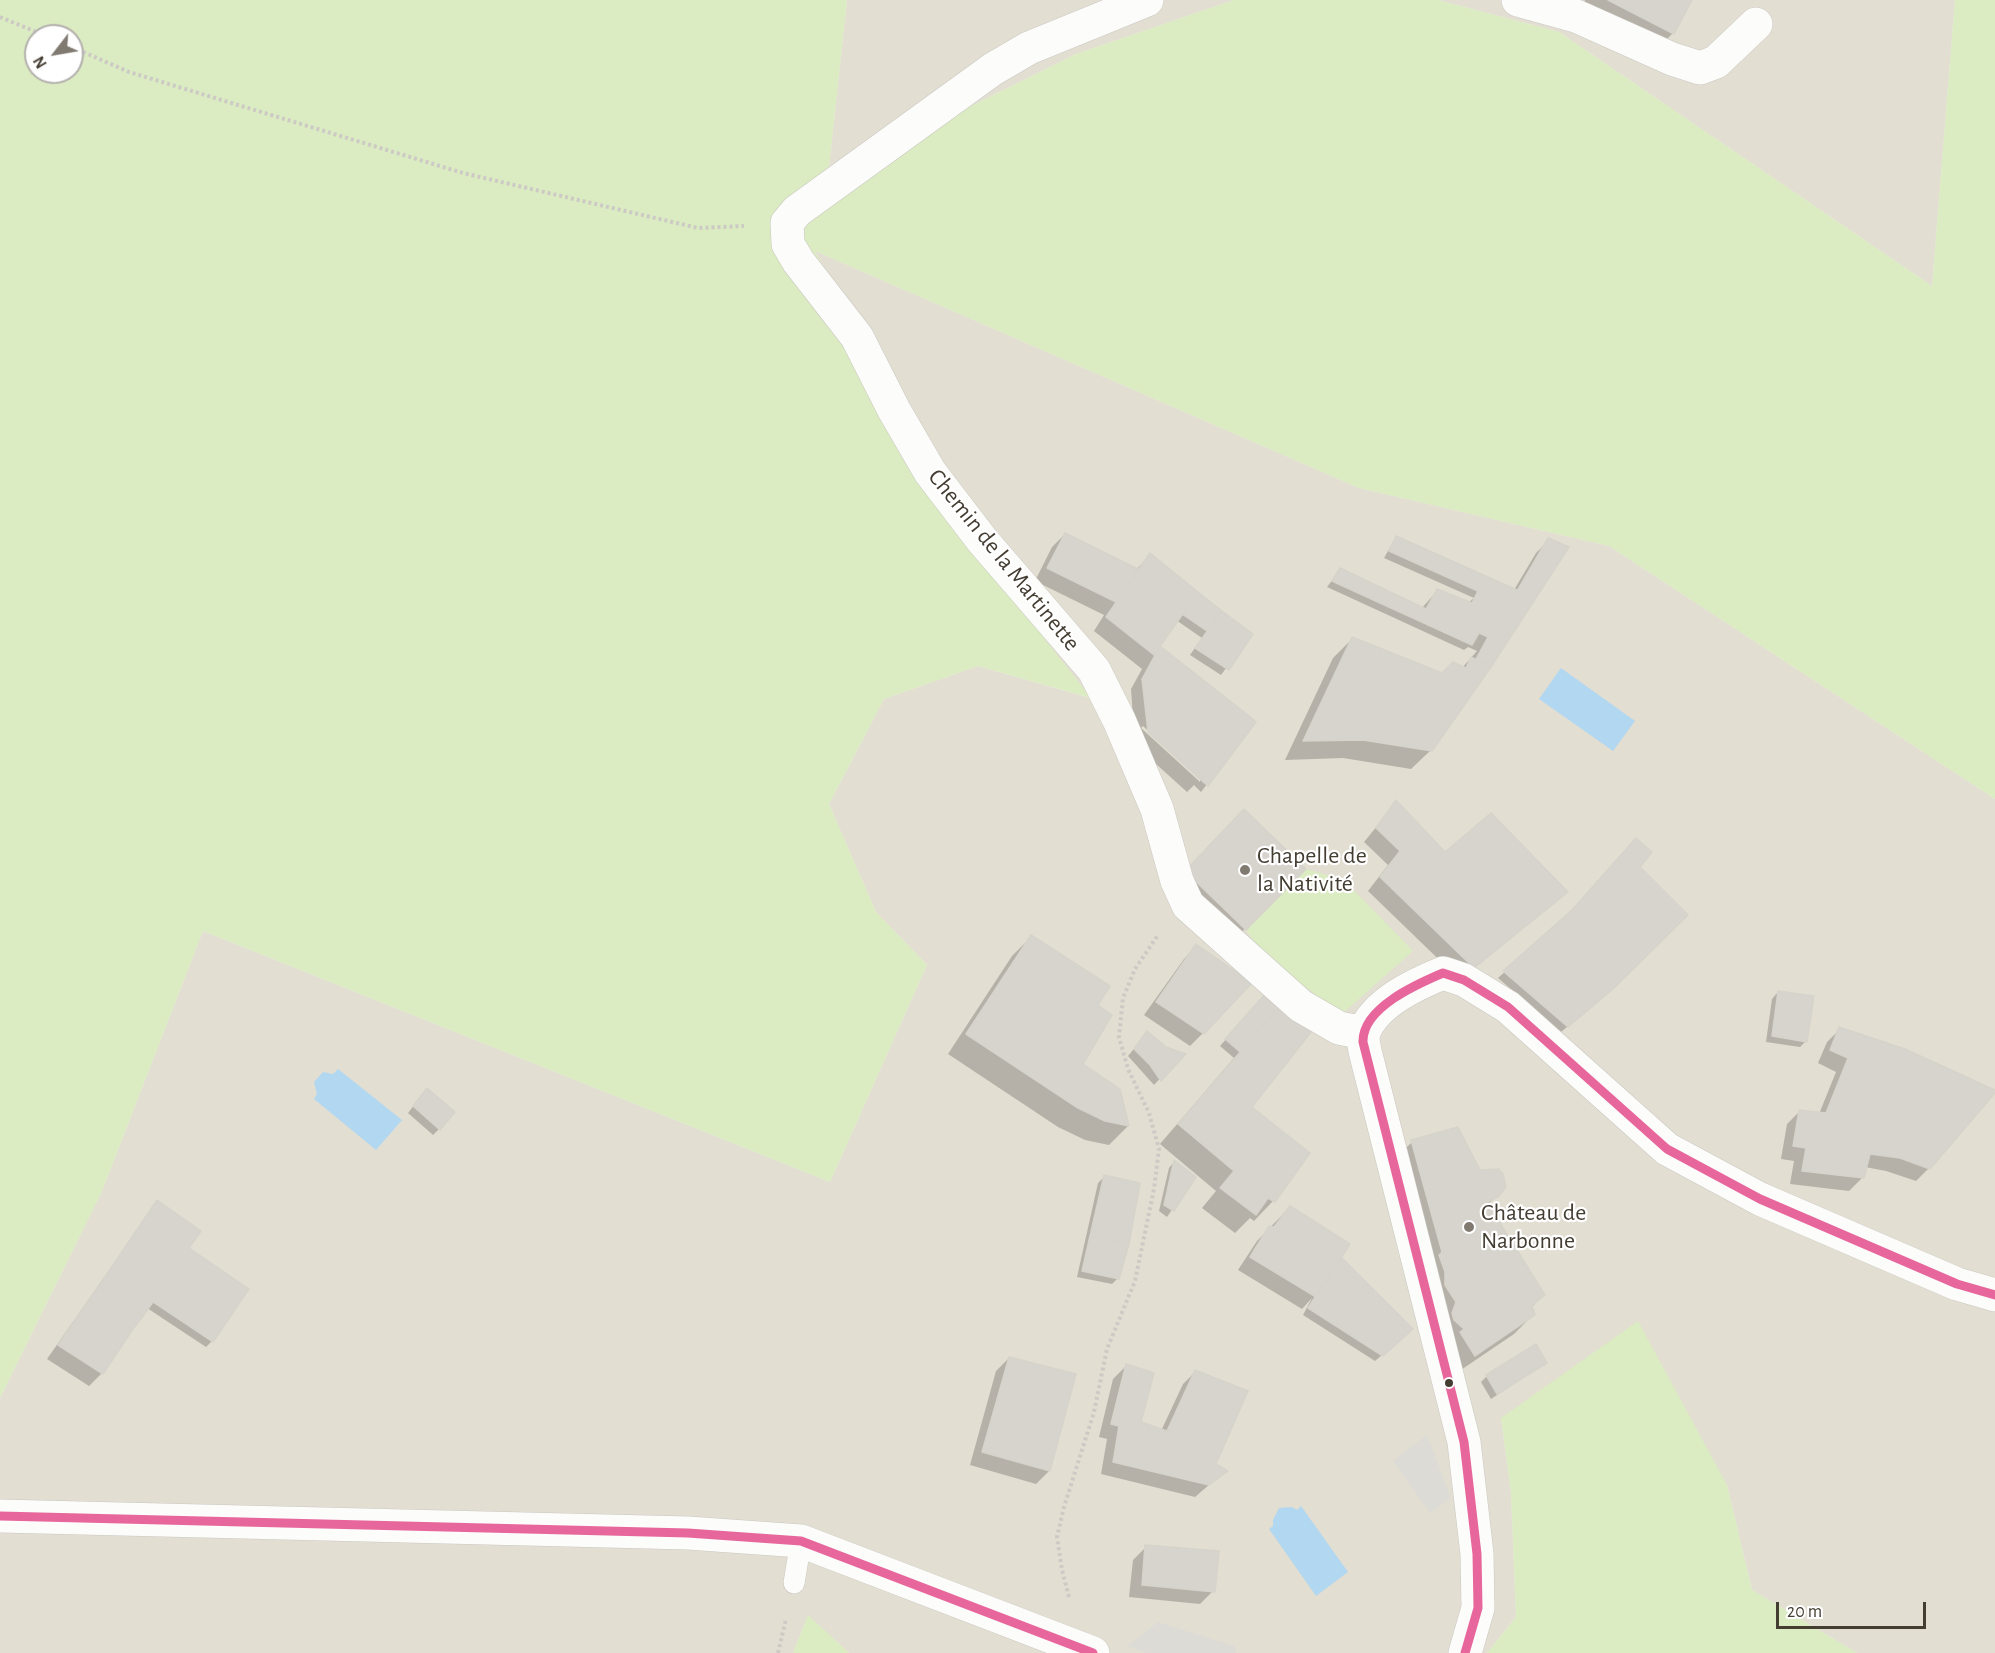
<!DOCTYPE html>
<html>
<head>
<meta charset="utf-8">
<style>
	body { margin:0 }
	#map { position:relative; width:1995px; height:1653px; overflow:hidden; background:#eeece5; font-family:"Alegreya Sans",sans-serif }
	canvas { display:block }
	.north { position:absolute; left:24px; top:24px; width:60px; height:60px; box-sizing:border-box; background:#fff; border:2px solid #b4b1ad; border-radius:50%; rotate:239deg; font-size:16px; font-weight:700; line-height:24px; text-align:center; color:#443d32 }
	.north::after { content:''; display:block; margin:auto; width:21px; height:27px; background:#807a71; clip-path:polygon(50% 0,100% 100%,50% 72%,0 100%) }
	.scale { position:absolute; left:1776px; top:1602px; width:150px; height:27px; box-sizing:border-box; border:3px solid #443d32; border-top:0; padding-left:8px; font-size:18px; line-height:21px; white-space:nowrap; color:#443d32; -webkit-text-stroke:4px #fff; paint-order:stroke }
</style>
</head>
<body>
<div id="map">
<canvas width="1995" height="1653"></canvas>
<div class="north">N</div>
<div class="scale">20 m</div>
</div>
<script>
const g = document.querySelector('canvas').getContext('2d');
g.lineJoin = 'round';
function fill(path, color) { g.fillStyle = color; g.fill(path, 'evenodd'); }
function trace(path, color, width, dash) { g.strokeStyle = color; g.lineWidth = width; g.lineCap = dash ? 'butt' : 'round'; g.setLineDash(dash || []); g.stroke(path); }
function write(font, color, halo, rows, align = 'center') {
  g.font = font + ' "Alegreya Sans",sans-serif'; g.lineWidth = 4.5; g.setLineDash([]); g.textBaseline = 'middle'; g.strokeStyle = halo; g.fillStyle = color; for (const [text, x, y, turn = 0] of rows) {
    g.save(); g.translate(x, y); g.rotate((+turn || 0) * Math.PI / 180); g.textAlign = isNaN(turn) ? turn : align; if (halo) g.strokeText(text, 0, 0); g.fillText(text, 0, 0); g.restore();
  }
}
fill(new Path2D(`
	M847,0H1234L1076,54L828,177Z
	M1438,0H1955L1932,286L1559,32Z
	M815,251L1359,488L1609,546L1995,799V1653H1857L1752,1590L1727,1485L1501,1418L1511,1493L1516,1617L1487,1653H849L808,1616L793,1653H0V1398L102,1191L203,931L830,1182L927,965L876,912L829,804L884,699L978,666L1090,698L982,559Z`), '#e3ded2');
fill(new Path2D(`
	M0,0H847L828,177L1076,54L1234,0H1438L1559,32L1932,286L1955,0H1995V799L1609,546L1359,488L815,251L982,559L1091,698L978,666L884,699L829,804L876,912L927,965L830,1182L203,931L102,1191L0,1398ZM36,36H72V72H36Z
	M1306,869L1344,880L1413,951L1341,1015L1260,951L1246,930Z
	M1638,1321L1727,1485L1752,1590L1857,1653H1487L1516,1617L1511,1493L1501,1418Z
	M808,1615L849,1653H793Z`), '#dbebc2');
fill(new Path2D(`
	M1427,1435L1451,1498L1430,1513L1393,1461Z
	M1158,1622L1235,1646L1236,1653H1146L1127,1646Z`), '#dddbd6');
fill(new Path2D(`
	M1561,668L1635,721L1613,751L1539,699Z
	M338,1069L402,1120L376,1150L314,1099L317,1094L314,1082L323,1072L333,1074Z
	M1301,1506L1348,1572L1316,1596L1269,1529L1273,1526V1520L1279,1508L1292,1507L1297,1510Z`), '#b1d7f1');
fill(new Path2D(`
	M1585,0H1690L1673,33L1660,46L1582,6Z
	M1065,534L1136,570L1150,555L1251,634L1221,675L1190,655L1202,638L1176,620L1158,646L1254,722L1201,792L1194,785L1187,792L1135,745L1131,689L1142,669L1094,631L1104,615L1035,581L1052,547ZM1143,726L1200,778V782L1141,728Z
	M1396,537L1514,590L1536,553L1549,540L1490,666L1431,750L1411,769L1343,758L1285,760L1333,658L1352,639L1442,675L1462,668L1477,651L1468,647L1464,650L1327,587L1340,570L1422,608L1437,591L1468,603L1474,598L1384,558Z
	M1396,803L1445,854L1566,892L1460,980L1368,891L1388,865L1364,842Z
	M1231,824L1304,869L1232,942L1173,885Z
	M1638,867L1605,995L1561,1032L1498,978L1569,914Z
	M1031,937L1096,1005L1081,1064L1128,1126L1109,1145L1085,1140L1058,1127L948,1054L1012,956Z
	M1196,946L1203,1033L1190,1046L1144,1015L1184,959Z
	M1778,992L1806,1041L1800,1047L1766,1042L1772,999Z
	M1260,1001L1279,1007L1250,1107L1308,1154L1273,1201L1254,1221L1250,1218L1235,1233L1202,1208L1216,1191L1160,1144L1234,1058L1220,1046Z
	M1840,1029L1929,1168L1916,1181L1886,1171L1865,1167L1863,1177L1849,1191L1790,1184L1794,1161L1781,1159L1787,1124L1800,1111L1819,1114L1836,1072L1818,1063L1827,1042Z
	M1142,1039L1183,1054L1154,1085L1128,1056Z
	M421,1096L439,1129L433,1135L408,1113Z
	M1412,1142L1479,1172L1497,1196L1487,1205L1543,1295L1531,1308L1533,1315L1514,1334L1455,1374L1393,1161Z
	M1174,1162L1194,1177L1167,1217L1159,1211L1169,1168Z
	M1104,1177L1118,1278L1112,1284L1077,1277L1098,1183Z
	M157,1202L187,1248L212,1341L206,1347L147,1308L102,1373L89,1386L47,1359Z
	M1290,1207L1340,1257L1405,1335L1375,1361L1303,1315L1312,1298L1302,1309L1238,1270L1257,1241Z
	M1009,1358L1049,1471L1036,1484L970,1465L996,1371Z
	M1545,1363L1491,1399L1481,1382L1487,1376Z
	M1126,1366L1139,1423L1161,1431L1183,1384L1196,1371L1214,1464L1225,1471L1195,1497L1101,1474L1107,1439L1099,1437L1113,1379Z
	M1146,1547L1213,1591L1200,1604L1129,1597L1133,1560Z`), '#0003');
const building = new Path2D(`
	M1608,0H1692L1674,34Z
	M1065,533L1138,569L1116,602L1047,568Z
	M1396,536L1517,590L1509,605L1389,551Z
	M1548,538L1569,547L1491,667L1476,659L1488,637L1426,609L1437,589L1472,603L1478,591L1509,605Z
	M1150,553L1198,592L1154,655L1106,617Z
	M1340,568L1426,609L1479,633L1472,645L1332,581Z
	M1198,592L1222,611L1207,631L1182,614Z
	M1222,611L1253,634L1229,670L1195,648Z
	M1352,637L1442,673L1453,662L1466,668L1471,657L1491,667L1432,751L1363,740L1303,741Z
	M1160,646L1249,716L1201,780L1148,732L1142,679Z
	M1249,716L1256,722L1208,786L1201,780Z
	M1396,800L1445,852L1491,813L1568,892L1474,968L1380,877L1400,851L1376,828Z
	M1244,809L1306,869L1246,930L1185,871Z
	M1636,838L1652,852L1640,867L1688,915L1613,989L1568,1027L1503,971L1572,910Z
	M1031,935L1110,986L1098,1005L1112,1015L1083,1064L1120,1089L1129,1126L1105,1121L1078,1108L966,1034Z
	M1196,944L1252,983L1204,1034L1156,1002Z
	M1778,991L1814,996L1807,1042L1772,1036Z
	M1266,993L1280,1006L1240,1052L1225,1039Z
	M1280,1006L1311,1032L1252,1107L1310,1153L1275,1202L1268,1198L1256,1215L1220,1188L1234,1171L1178,1124Z
	M1839,1027L1905,1049L1995,1090V1093L1930,1169L1900,1158L1870,1154L1864,1178L1802,1171L1806,1148L1793,1146L1799,1110L1826,1113L1848,1058L1830,1050Z
	M1147,1031L1166,1047L1186,1054L1161,1081L1150,1065L1134,1049Z
	M427,1088L455,1112L440,1130L413,1106Z
	M1458,1127L1480,1170L1499,1169L1503,1174L1506,1187L1498,1197L1487,1202L1545,1295L1532,1305L1535,1315L1475,1356L1460,1332L1464,1329L1454,1320L1452,1313L1456,1302L1445,1285V1272L1439,1255L1442,1252L1411,1140Z
	M1174,1160L1196,1177L1174,1211L1164,1205Z
	M1104,1175L1140,1183L1129,1244L1090,1236Z
	M157,1200L201,1231L189,1248L249,1289L213,1342L153,1302L143,1316L99,1286Z
	M1290,1206L1350,1244L1316,1297L1250,1257L1269,1226L1274,1227Z
	M1090,1236L1129,1244L1119,1279L1082,1271Z
	M1341,1257L1413,1329L1383,1356L1308,1308Z
	M99,1286L143,1316L133,1329L89,1300Z
	M89,1300L133,1329L103,1374L58,1345Z
	M1536,1344L1547,1363L1497,1394L1486,1375Z
	M1009,1357L1076,1374L1050,1471L982,1452Z
	M1126,1364L1154,1373L1141,1422L1167,1431L1195,1370L1248,1391L1216,1464L1228,1471L1209,1485L1113,1462L1119,1426L1111,1424Z
	M1145,1545L1219,1551L1215,1592L1142,1585Z`);
fill(building, '#d7d4ce');
trace(building, '#d6d3cb', 1.5);
const service = new Path2D(`
	M794,1583L801,1541`);
const minor = new Path2D(`
	M1147,0L1029,48L993,69L797,211L787,223L788,244L798,261L857,337L894,410L930,472L982,540L1094,670L1119,720L1157,809L1177,881L1188,905L1301,1006L1339,1028L1364,1033
	M1518,0L1576,16L1672,59L1700,68L1716,62L1756,24
	M0,1516L688,1533L801,1541L1093,1653
	M1465,1653L1478,1608L1477,1554L1464,1442L1365,1051C1364,1046 1362,1037 1364,1032C1376,1002 1416,984 1443,973L1464,980L1508,1007L1667,1149L1760,1199L1957,1284L1995,1295`);
trace(service, '#cac8c1', 22);
trace(minor, '#cac8c1', 34);
trace(new Path2D(`
	M0,17L46,36
	M72,47L129,72L463,173L698,228L744,226
	M1069,1597L1062,1570L1057,1537L1064,1507L1094,1412L1107,1349L1135,1281L1154,1189L1159,1149L1149,1113L1128,1069L1119,1037L1123,998L1135,969L1158,935
	M778,1653L786,1619`), '#cdcac5', 4, [3, 3]);
trace(service, '#fcfcfb', 21);
trace(minor, '#fcfcfb', 33);
trace(new Path2D(`
	M0,1516L688,1533L801,1541L1093,1653
	M1465,1653L1478,1608L1477,1554L1464,1442L1363,1042C1362,1008 1417,984 1443,973L1464,980L1508,1007L1667,1149L1760,1199L1957,1284L1995,1295`), '#e7679c', 9);
for (const [x, y, r, color] of [
	[1245,870,6,"#807a71"],
	[1469,1227,6,"#807a71"],
	[1449,1383,5,"#443d32"]
]) { const dot = new Path2D(); dot.arc(x, y, r, 0, 2 * Math.PI); g.fillStyle = color; g.fill(dot); trace(dot, '#fff', 2); }
write('24px', '#443d32', '#fff', [
	["Chemin de la Martinette",1004,560,51]
]);
write('24px', '#443d32', '#fff', [
	["Chapelle de",1257,856],
	["la Nativité",1257,884],
	["Château de",1481,1213],
	["Narbonne",1481,1241]
], 'left');
</script>
</body>
</html>
